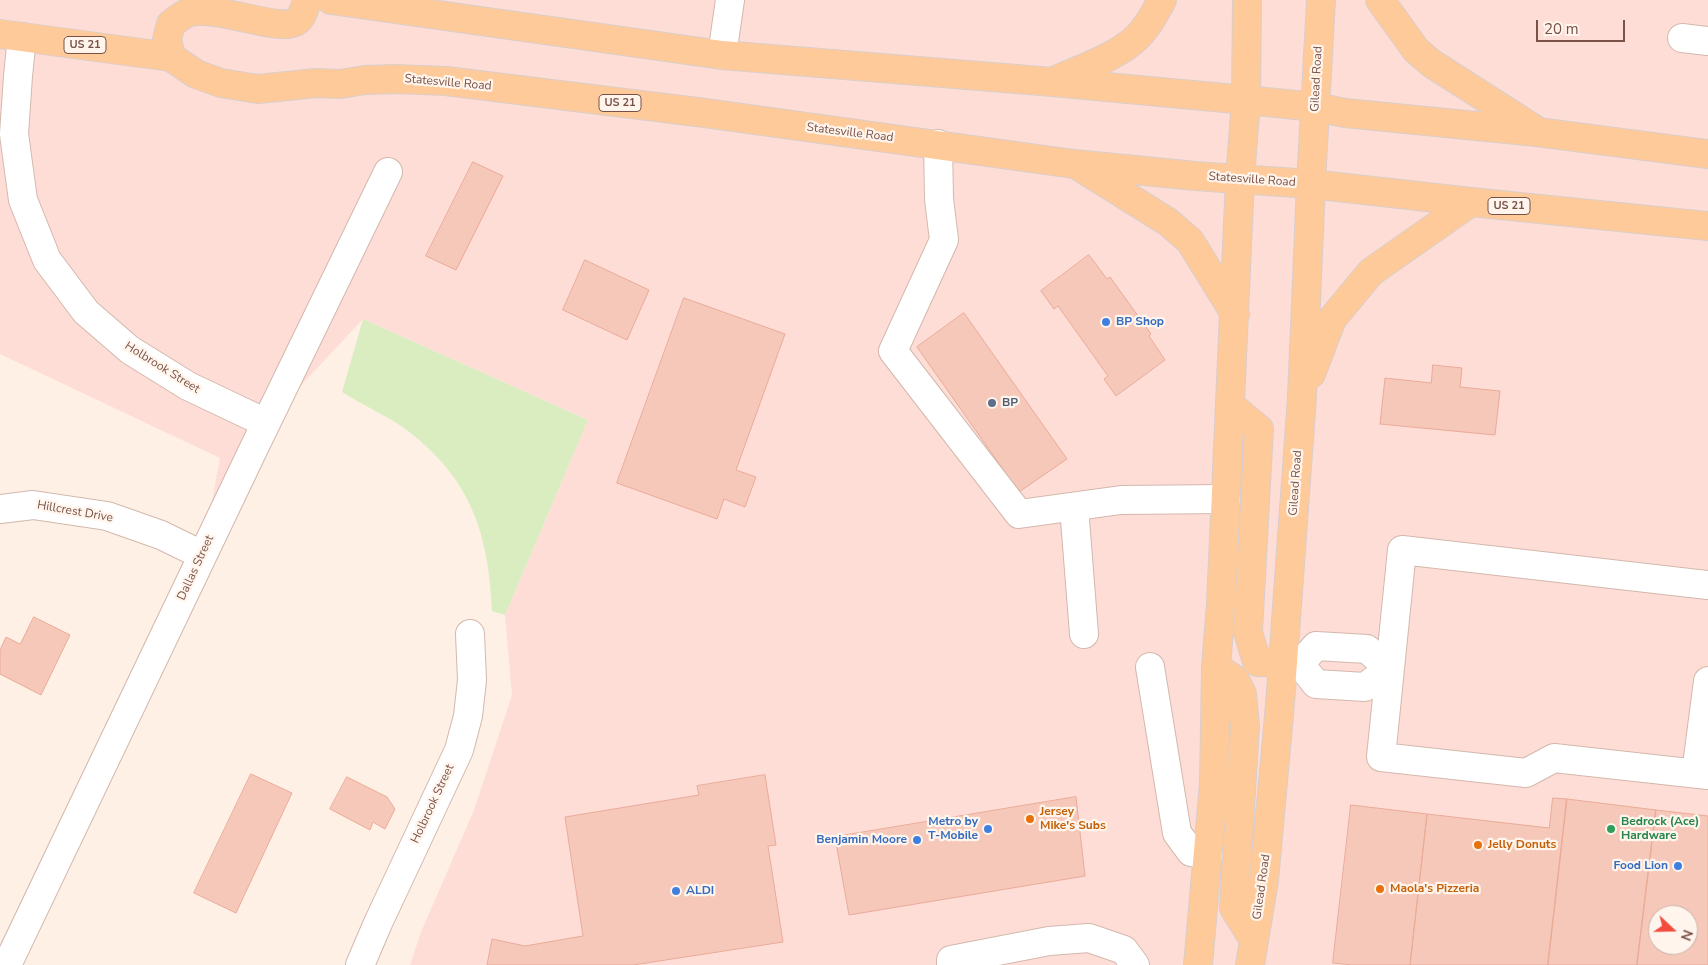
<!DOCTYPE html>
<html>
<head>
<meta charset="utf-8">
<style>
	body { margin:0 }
	#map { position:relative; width:1708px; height:965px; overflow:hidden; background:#fef0e4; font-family:"Nunito Sans",sans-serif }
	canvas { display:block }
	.north { position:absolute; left:1648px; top:905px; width:50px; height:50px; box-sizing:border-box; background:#fff5ec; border:1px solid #c9b3aa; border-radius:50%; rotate:111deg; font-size:14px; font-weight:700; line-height:20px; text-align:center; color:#795147 }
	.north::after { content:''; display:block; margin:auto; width:18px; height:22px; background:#f24c3f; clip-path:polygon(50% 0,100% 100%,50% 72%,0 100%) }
	.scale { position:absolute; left:1536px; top:20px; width:89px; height:22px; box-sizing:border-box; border:2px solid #795147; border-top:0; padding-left:6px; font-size:15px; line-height:18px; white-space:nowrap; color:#795147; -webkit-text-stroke:4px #fff5ec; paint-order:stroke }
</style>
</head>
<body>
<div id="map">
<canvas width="1708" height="965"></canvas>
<div class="north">N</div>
<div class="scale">20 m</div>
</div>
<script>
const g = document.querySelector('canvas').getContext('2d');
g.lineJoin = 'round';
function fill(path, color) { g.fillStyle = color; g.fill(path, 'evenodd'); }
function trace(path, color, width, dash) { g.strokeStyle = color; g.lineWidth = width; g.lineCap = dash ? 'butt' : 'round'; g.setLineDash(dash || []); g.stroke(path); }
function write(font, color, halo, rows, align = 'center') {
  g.font = font + ' "Nunito Sans",sans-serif'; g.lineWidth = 4.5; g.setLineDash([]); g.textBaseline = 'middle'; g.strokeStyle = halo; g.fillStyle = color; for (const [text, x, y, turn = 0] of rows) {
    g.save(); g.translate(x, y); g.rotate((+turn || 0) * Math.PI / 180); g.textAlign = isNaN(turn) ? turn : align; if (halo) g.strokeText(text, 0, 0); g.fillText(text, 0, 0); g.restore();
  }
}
fill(new Path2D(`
	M0,0H1708V965H410L421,932L474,810L512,695L505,615L588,420L363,319L266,423L202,555L220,458L0,354ZM1658,915H1688V945H1658Z`), '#ffddd7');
fill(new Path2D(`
	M363,319L588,420L505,615L492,611C489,535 471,479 408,431C388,416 364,406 342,392Z`), '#daedc1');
const building = new Path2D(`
	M473,162L503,176L456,270L426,256Z
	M1089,255L1107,279L1110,277L1151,334L1149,336L1165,360L1116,396L1104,379L1108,376L1058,306L1054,309L1041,291Z
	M585,260L649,290L627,340L563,310Z
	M684,298L785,334L736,470L756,477L745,507L724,499L717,519L617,483Z
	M964,313L1067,459L1019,492L917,347Z
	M1433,365L1462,368L1460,387L1500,391L1495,435L1380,424L1385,378L1431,383Z
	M34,617L70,635L41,695L0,674V650L6,637L20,644Z
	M251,774L292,793L236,913L194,893Z
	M765,775L776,845L768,846L783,942L633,965H487L492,939L525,946L583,936L565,817L699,795L697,786Z
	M347,777L387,797L395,809L385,829L373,822L370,830L330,809Z
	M1076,797L1085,876L849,915L835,837Z
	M1553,798L1567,799L1548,965H1410L1427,814L1549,828Z
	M1567,799L1656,810L1637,965H1548Z
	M1351,805L1427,814L1410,965H1352L1333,963Z
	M1656,810L1708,816V965H1637ZM1658,915H1688V945H1658Z`);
fill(building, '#f6c8b9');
trace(building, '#eaab98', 1);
const minor = new Path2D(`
	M22,37L18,76L14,134L23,200L47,260L86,312L130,350L188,386L266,423
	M1682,38L1708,41
	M722,55L730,0
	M938,144L939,199L944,240L893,351L1019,514L1121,500L1226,499
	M1074,507L1084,634
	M0,509L33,505L107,516L161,535L202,555
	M1708,585L1402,550L1381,757L1526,773L1554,758L1708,775
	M1283,663L1300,664L1316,684L1365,687L1389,669
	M1300,664L1316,646L1367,649L1389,669
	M1150,667L1177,833L1191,852L1208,855
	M1696,773L1708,681
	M7,965L253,450L388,172
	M360,965L378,923L459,750L468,716L472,680L470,634
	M951,965V960L1049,941L1089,938L1124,950L1135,965`);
const major = new Path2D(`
	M331,0L722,55L1053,82L1246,100L1316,107L1345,113L1537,132L1708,154
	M1380,0L1416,50L1431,63L1534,129
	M0,34L171,57L196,74L221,83L258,89L316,83L340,84L365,80L397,79L446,81L705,113L1074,164L1195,176L1311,184L1471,202L1708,226
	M171,57L167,39L171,24C176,20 181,16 187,13C214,3 282,34 297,21C303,16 305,7 307,0
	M1054,81C1081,69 1111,59 1133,41C1146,30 1154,15 1162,0
	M1080,167L1168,222L1190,241L1235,314
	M1311,374L1332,319L1371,272L1471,202
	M1230,405L1259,429L1248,632L1257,662L1283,663
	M1216,667L1235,680L1242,694L1245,726L1234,908L1254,940
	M1198,965L1214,783L1216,667L1221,604L1240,179L1246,100L1247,0
	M1250,965L1264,881L1280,704L1302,397L1311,184L1321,0`);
trace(minor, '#d3b8ac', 30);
trace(major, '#d9cecb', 30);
trace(minor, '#fff', 28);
trace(major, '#ffca9a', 28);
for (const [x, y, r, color] of [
	[1106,322,5,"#3f7fe0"],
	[992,403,5,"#5c6f8a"],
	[1030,819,5,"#e8710a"],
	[988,829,5,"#3f7fe0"],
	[1611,829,5,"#2e9e5b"],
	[917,840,5,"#3f7fe0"],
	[1478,845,5,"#e8710a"],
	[1678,866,5,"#3f7fe0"],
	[1380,889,5,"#e8710a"],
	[676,891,5,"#3f7fe0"]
]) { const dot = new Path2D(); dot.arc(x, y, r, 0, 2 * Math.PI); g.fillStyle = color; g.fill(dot); trace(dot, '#fff5ec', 2); }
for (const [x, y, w] of [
	[85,45,42],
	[620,103,42],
	[1509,206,42]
]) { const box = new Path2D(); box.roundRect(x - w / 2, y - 8.5, w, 17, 4); g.fillStyle = '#fff5ec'; g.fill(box); trace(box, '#795147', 1); }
write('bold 11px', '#795147', null, [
	["US 21",85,45],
	["US 21",620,103],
	["US 21",1509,206]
]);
write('12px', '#795147', '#fff5ec', [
	["Gilead Road",1317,79,-87],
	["Statesville Road",448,83,5],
	["Statesville Road",850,133,7],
	["Statesville Road",1252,180,4],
	["Holbrook Street",162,368,32],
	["Gilead Road",1296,483,-86],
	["Hillcrest Drive",75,512,10],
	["Dallas Street",196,568,-65],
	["Holbrook Street",433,804,-65],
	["Gilead Road",1262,887,-82]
]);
write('bold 12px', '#366cbe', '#fff5ec', [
	["BP Shop",1116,322,"left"],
	["Metro by",978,822],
	["T-Mobile",978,836],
	["Benjamin Moore",907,840],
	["Food Lion",1668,866],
	["ALDI",686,891,"left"]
], 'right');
write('bold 12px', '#4e5e75', '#fff5ec', [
	["BP",1002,403]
], 'left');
write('bold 12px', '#c56008', '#fff5ec', [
	["Jersey",1040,812],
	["Mike's Subs",1040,826],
	["Jelly Donuts",1488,845],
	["Maola's Pizzeria",1390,889]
], 'left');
write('bold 12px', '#27864d', '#fff5ec', [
	["Bedrock (Ace)",1621,822],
	["Hardware",1621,836]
], 'left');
</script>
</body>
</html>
